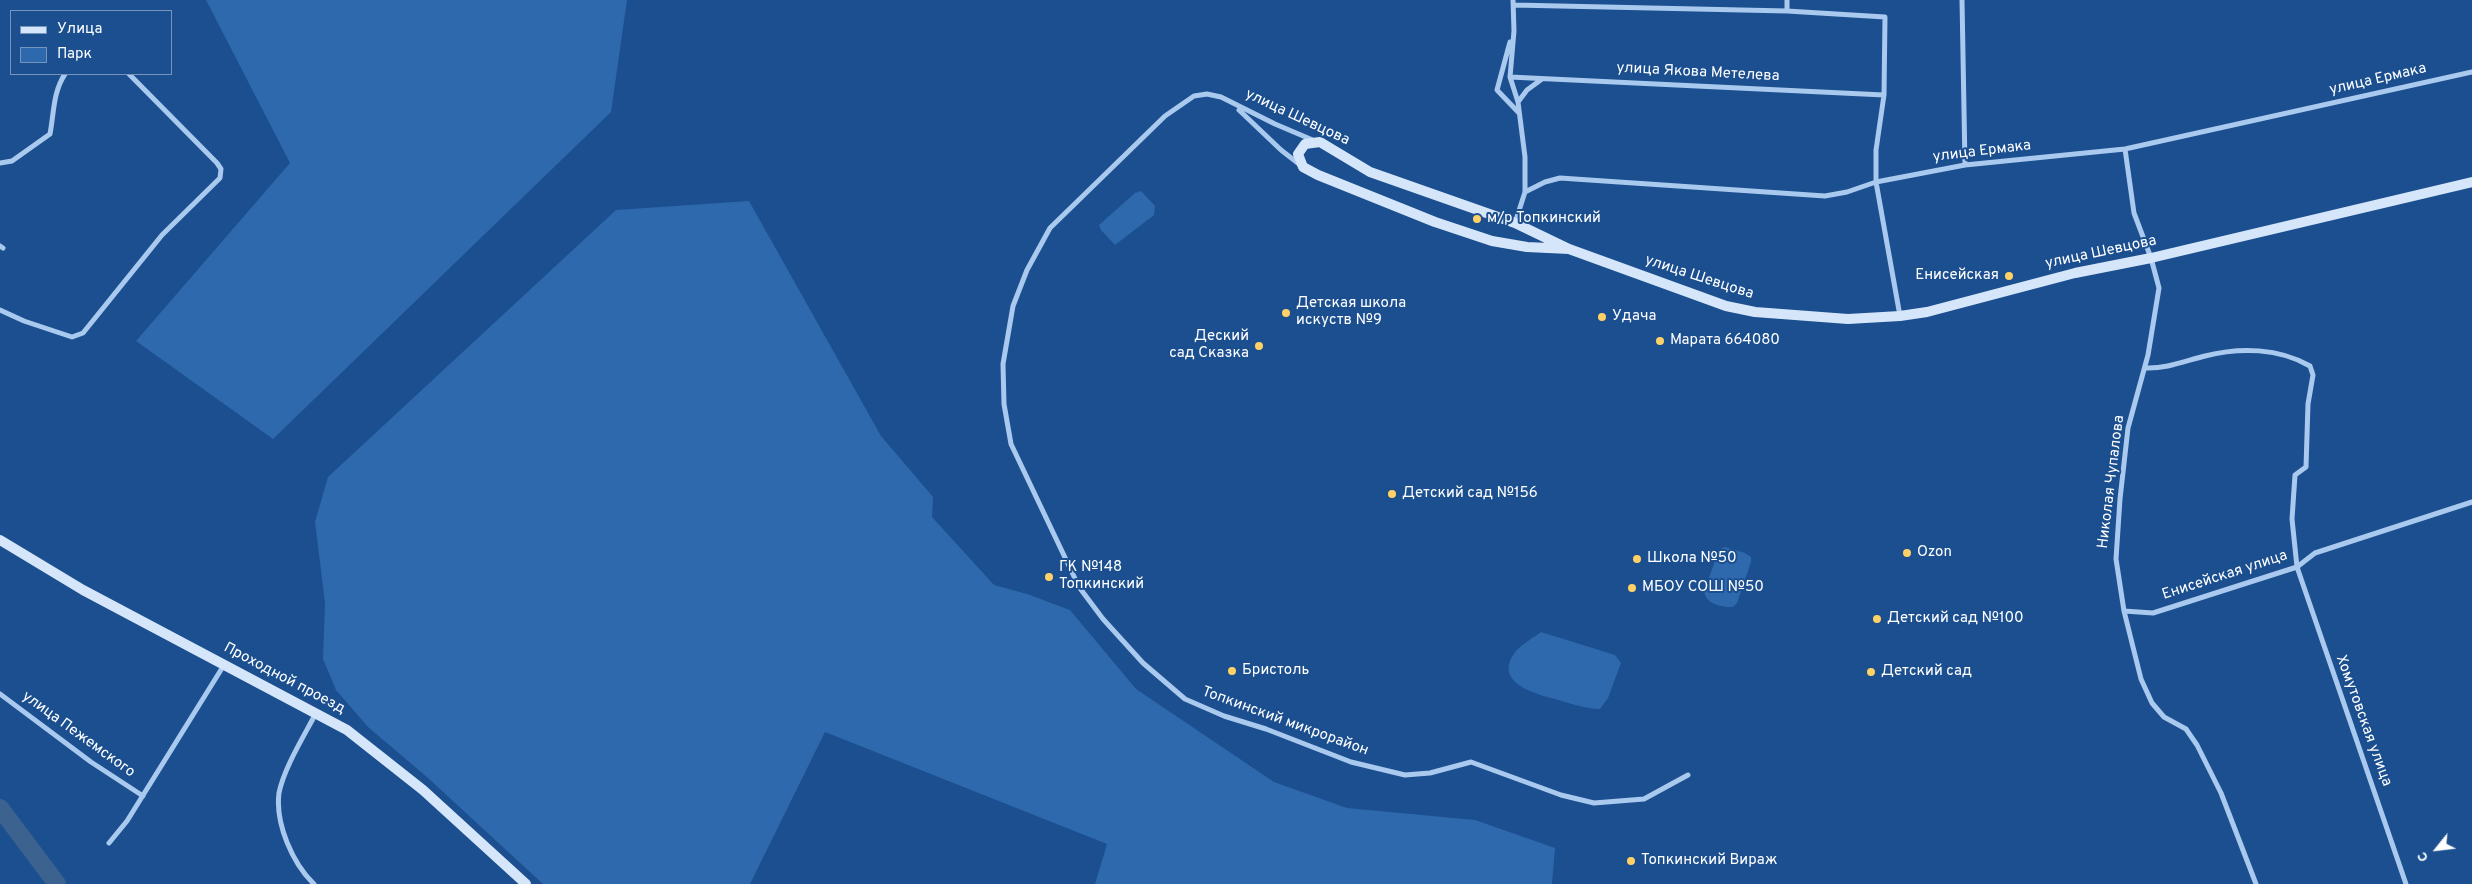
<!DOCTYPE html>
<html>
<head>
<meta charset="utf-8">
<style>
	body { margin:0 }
	#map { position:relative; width:2472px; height:884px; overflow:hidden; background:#1b4f8f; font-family:Overpass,sans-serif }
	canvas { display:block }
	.legend { position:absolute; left:10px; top:10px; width:162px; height:65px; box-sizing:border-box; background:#1b4f8f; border:1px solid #7695bc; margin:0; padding:6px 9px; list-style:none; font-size:15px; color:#fff }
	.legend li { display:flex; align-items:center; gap:10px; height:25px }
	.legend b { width:25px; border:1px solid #7695bc }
	.north { position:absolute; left:2412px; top:824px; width:50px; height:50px; -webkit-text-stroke:4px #1b4f8f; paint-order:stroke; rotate:241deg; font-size:14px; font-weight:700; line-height:20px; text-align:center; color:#fff }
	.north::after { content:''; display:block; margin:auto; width:18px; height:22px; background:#fff; clip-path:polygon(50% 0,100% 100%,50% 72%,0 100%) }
</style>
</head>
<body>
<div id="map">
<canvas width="2472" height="884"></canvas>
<ul class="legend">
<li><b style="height:6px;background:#d6e6fa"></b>Улица</li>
<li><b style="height:14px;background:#2e69ad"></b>Парк</li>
</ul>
<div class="north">С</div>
</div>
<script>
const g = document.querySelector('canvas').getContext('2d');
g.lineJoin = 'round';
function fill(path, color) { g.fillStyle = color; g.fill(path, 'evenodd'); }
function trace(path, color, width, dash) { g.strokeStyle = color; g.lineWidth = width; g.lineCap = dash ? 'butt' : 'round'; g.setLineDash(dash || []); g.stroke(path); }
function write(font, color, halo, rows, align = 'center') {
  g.font = font + ' Overpass,sans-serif'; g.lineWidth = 4; g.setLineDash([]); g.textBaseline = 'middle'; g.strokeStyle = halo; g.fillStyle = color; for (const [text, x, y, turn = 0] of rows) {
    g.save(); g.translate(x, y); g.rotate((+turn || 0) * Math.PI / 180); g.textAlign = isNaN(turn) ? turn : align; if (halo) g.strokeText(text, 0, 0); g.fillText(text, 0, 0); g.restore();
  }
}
fill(new Path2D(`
	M206,0H627L611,112L273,439L136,341L290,163Z
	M1141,191L1155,206L1154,215L1115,245L1101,230L1099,225L1135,193Z
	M749,201L881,436L933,497L932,517L994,585L1027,594L1070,610L1136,689L1274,782L1347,808L1475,820L1555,848L1552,884H1095L1107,844L825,732L750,884H543L428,778L368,727L336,690L323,659L325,603L315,522L328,477L616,210Z
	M1725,547L1745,553L1751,557V562L1737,603L1733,607C1722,607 1706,605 1704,591L1719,550Z
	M1541,632L1615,655L1621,663L1608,698L1600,709C1583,709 1567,702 1551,698C1529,692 1493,680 1516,651C1522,644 1533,638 1541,632Z`), '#2e69ad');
trace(new Path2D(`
	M0,808L57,884`), '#3c6290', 18);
trace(new Path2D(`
	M1513,0L1514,31L1510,77L1518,102L1525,157V192
	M1962,0L1965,165
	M1514,5L1787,11L1885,17L1884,95L1876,150V182L1900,316
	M1787,11V0
	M1510,42L1497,90L1519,113
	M1510,77L1884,95
	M1518,102L1527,90L1542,79
	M1239,110L1281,150L1299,164
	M1315,141L1275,124L1221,97L1207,94L1194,96L1165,116L1050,228L1027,270L1013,306L1003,364L1004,404L1011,444L1079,587L1103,619L1143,663L1185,699L1224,716L1266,729L1351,762L1405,775L1430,773L1471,762L1561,795L1594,803L1644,799L1688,775
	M2125,149L2134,213L2151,258L2159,288L2148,355L2128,428L2120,499L2116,559L2124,611L2141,679L2152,703L2164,717L2186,729L2197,745L2221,793L2256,884
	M0,163L12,161L50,134C54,113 53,92 65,74
	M1515,223L1525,192L1545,182L1560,178L1825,196L1847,192L1876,182L1965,165L2125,149L2472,72
	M0,246L3,248
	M0,310L24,321L72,337L83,333L162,235L220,178L221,169L217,163L129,74
	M2145,368C2166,369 2185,361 2205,356C2240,347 2279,348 2310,366L2313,375L2308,404L2306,467L2295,475L2292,519L2297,567L2406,884
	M2124,611L2153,613L2297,567L2315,553L2472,502
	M0,694L91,762L143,796
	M109,843L127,821L224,665
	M314,884C293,864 275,824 279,793C284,768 304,736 316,713`), '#a9c9ee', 5);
trace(new Path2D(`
	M1569,249L1527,247L1492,241L1435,222L1318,175L1303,167L1298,154L1305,144L1320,142L1370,172L1515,223L1569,249L1726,306L1755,312L1848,319L1900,316L1927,312L2075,273L2151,258L2472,182
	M0,540L83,590L347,730L423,790L526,884`), '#d6e6fa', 10);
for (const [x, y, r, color] of [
	[1477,219,5,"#ffd166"],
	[2009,276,5,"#ffd166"],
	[1286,313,5,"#ffd166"],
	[1602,317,5,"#ffd166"],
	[1660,341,5,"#ffd166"],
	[1259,346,5,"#ffd166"],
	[1392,494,5,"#ffd166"],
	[1907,553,5,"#ffd166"],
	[1637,559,5,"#ffd166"],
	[1049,577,5,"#ffd166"],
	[1632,588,5,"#ffd166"],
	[1877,619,5,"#ffd166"],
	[1232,671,5,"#ffd166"],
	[1871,672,5,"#ffd166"],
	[1631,861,5,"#ffd166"]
]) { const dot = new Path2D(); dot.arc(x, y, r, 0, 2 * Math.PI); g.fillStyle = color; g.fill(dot); trace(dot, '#1b4f8f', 2); }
write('15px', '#fff', '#1b4f8f', [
	["улица Якова Метелева",1698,73,3],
	["улица Ермака",2378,80,-13],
	["улица Шевцова",1297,118,25],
	["улица Ермака",1982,152,-7],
	["улица Шевцова",2101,253,-12],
	["улица Шевцова",1699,278,18],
	["Николая Чупалова",2112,482,-83],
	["Енисейская улица",2225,576,-18],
	["Проходной проезд",284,679,28],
	["Хомутовская улица",2363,721,70],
	["Топкинский микрорайон",1285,722,20],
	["улица Пежемского",78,735,36]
]);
write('15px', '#fff', '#1b4f8f', [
	["м/р Топкинский",1487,219],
	["Енисейская",1999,276,"right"],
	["Детская школа",1296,304],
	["искуств №9",1296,321],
	["Удача",1612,317],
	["Деский",1249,337,"right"],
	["сад Сказка",1249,354,"right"],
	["Марата 664080",1670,341],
	["Детский сад №156",1402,494],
	["Ozon",1917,553],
	["Школа №50",1647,559],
	["ГК №148",1059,568],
	["Топкинский",1059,585],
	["МБОУ СОШ №50",1642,588],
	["Детский сад №100",1887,619],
	["Бристоль",1242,671],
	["Детский сад",1881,672],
	["Топкинский Вираж",1641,861]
], 'left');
</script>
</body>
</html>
